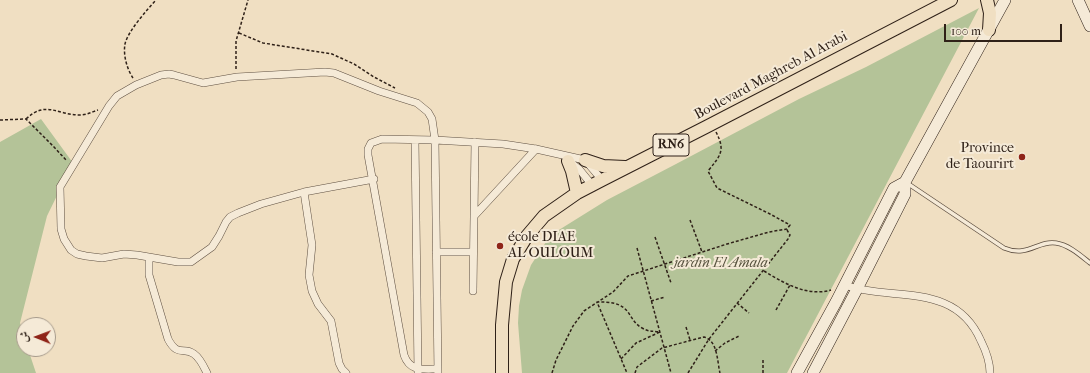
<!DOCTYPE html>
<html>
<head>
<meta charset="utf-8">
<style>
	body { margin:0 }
	#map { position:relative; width:1090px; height:373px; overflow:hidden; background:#f0dfc2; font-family:"IM FELL French Canon",Amiri,serif }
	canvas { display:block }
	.north { position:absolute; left:16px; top:317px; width:40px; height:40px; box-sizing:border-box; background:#f5ead7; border:1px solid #a69a8b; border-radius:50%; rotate:271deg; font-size:11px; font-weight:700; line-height:16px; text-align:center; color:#2f2118 }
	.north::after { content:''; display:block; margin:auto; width:14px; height:18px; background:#8f2418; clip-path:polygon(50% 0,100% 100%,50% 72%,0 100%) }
	.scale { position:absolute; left:944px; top:24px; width:118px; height:18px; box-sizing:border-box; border:2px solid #2f2118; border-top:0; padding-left:5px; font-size:12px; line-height:14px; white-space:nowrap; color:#2f2118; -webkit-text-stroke:3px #f5ead7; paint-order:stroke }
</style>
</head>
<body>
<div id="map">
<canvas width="1090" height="373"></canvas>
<div class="north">ش</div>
<div class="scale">100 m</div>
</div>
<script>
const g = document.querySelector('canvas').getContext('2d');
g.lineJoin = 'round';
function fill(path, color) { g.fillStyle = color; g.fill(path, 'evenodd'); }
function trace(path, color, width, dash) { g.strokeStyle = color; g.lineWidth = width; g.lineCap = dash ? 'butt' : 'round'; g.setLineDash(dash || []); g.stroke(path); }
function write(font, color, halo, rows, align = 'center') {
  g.font = font + ' "IM FELL French Canon",serif'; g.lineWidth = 4; g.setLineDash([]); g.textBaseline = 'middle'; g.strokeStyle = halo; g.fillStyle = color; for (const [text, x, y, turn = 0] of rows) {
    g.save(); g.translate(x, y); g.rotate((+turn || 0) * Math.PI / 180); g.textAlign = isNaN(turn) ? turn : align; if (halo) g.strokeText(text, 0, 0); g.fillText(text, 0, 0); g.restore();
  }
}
fill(new Path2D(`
	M979,8L787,373H522L518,323L519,306L522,290L531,265L546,242L554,233L607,200L676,164L799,99L866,67Z
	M41,119L73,163L47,216L20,323L24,336V349H28L36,373H0V142Z`), '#b4c398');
const lane = new Path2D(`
	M907,183L1004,248C1028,258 1038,240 1056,243C1069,245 1080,255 1090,263`);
const street = new Path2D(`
	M415,140L418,372
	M570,162L579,169L592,185
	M374,179L304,192L261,204L238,213L230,217L226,222L219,236L212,247L191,262H178L137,255L124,254L102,258L86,256L77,254L71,250L64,239L61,229L60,187L109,106L117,96L136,85L161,75L169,74L174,75L203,83L237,77L325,72L334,73L379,91L417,103L428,112L432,119L435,140L438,373
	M304,192L312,245L309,275L312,291L318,304L331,321L339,363L342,369L346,373
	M475,215L536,149
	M436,252H473
	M149,257V275L168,339C178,358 184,346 194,354C200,358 204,367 207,373
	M844,285C894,302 955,281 981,341C986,351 990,362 990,373
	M473,291L475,142
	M438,369C423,369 410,372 404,355L368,155V149L371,143L382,139L435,140L503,144L536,149L585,160L602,180`);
const secondary = new Path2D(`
	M1078,0L1090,26
	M797,373L836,302L894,188L905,182
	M813,373L857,289L905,194V182L1005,0`);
const primary = new Path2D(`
	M987,0L990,13L989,30
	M585,160L603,166L625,167
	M568,161L572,171L577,193
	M502,373V325L506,282L513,259L527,236L544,216L577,193L602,180L706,127L951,0`);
trace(lane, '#5f5042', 5);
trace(street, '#5f5042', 8);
trace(secondary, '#2f2118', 12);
trace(primary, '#2f2118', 14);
trace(new Path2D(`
	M239,33L263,43L332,54L354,64L374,77L395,88
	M236,69V41L248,0
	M133,78C127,69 123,55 125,44C128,31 147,10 156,0
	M26,119C46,100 57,115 80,115C86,115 92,112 98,110
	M0,120L26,119L53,146L67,161
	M690,220L702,252
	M655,237L671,283
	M637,248L671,373
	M764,271C784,283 807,297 831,290
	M651,301L665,297
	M737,303L749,313
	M776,310L790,285
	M686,327L690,340
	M715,351L725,343L739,336
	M621,359L636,343L660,332C653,331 649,332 642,328C635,324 632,318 628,312C620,302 609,302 597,302L627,373
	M552,373L556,360L573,326L584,311L613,292L628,276L727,244L769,232L787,229L790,225L770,214L717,188L708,171C720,156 726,151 716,132
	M635,373L637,367L662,348L704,337C718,341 717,361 720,373
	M688,373L709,339L788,239L790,235L787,230
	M763,373V360`), '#2f2118', 1.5, [3, 2]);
trace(lane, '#f5ead7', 3.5);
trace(street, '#f5ead7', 7);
trace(secondary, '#f5ead7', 11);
trace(primary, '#f0dfc2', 12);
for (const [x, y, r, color] of [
	[1022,157,4,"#8f2418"],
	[500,246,4,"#8f2418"]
]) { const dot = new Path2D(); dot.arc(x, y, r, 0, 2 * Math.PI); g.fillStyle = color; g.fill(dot); trace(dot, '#f5ead7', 1.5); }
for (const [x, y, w] of [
	[671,145,36]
]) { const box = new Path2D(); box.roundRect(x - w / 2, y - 11, w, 22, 3); g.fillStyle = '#f5ead7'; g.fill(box); trace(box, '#2f2118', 1); }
write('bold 13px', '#2f2118', null, [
	["RN6",671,145]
]);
write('14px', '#2f2118', '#f5ead7', [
	["Boulevard Maghreb Al Arabi",771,76,-28]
]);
write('14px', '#2f2118', '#f5ead7', [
	["Province",1014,149],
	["de Taourirt",1014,165],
	["école DIAE",508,238,"left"],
	["AL OULOUM",508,254,"left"]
], 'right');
write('italic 14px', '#57523e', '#f5ead7', [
	["jardin El Amala",721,264]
]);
</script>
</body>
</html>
